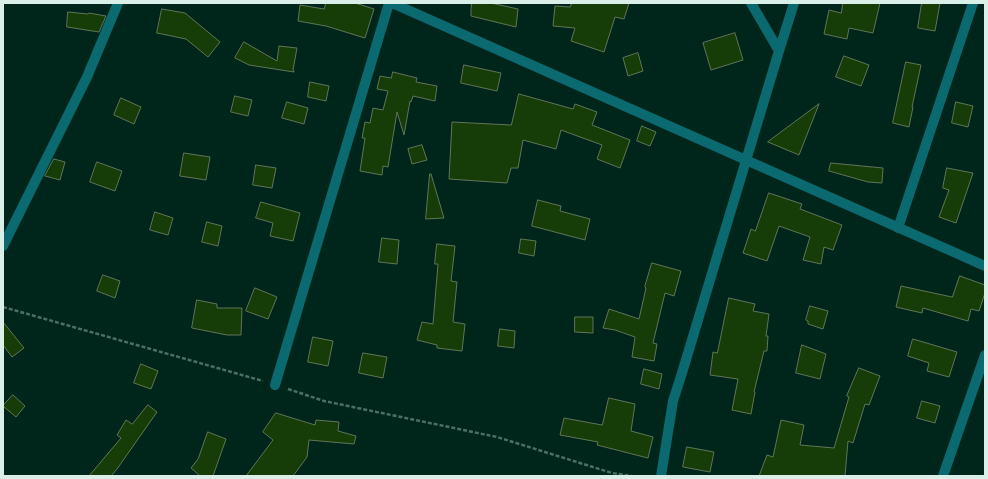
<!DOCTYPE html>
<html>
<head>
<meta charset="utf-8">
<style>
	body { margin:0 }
	#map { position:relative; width:988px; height:479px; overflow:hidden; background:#00261b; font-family:Helvetica,sans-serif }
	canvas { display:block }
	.frame { position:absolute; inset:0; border:4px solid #daefe7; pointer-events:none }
</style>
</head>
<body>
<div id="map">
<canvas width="988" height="479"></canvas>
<div class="frame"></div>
</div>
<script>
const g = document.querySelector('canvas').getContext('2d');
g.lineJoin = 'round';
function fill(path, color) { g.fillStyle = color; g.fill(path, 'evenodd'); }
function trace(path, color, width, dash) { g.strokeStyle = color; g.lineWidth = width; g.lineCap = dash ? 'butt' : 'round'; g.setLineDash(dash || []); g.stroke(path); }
const building = new Path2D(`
	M326,3H355L374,9L365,38L326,26L298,21L300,5L324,9Z
	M472,3H491L518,9L516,27L471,16V9Z
	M572,3H629L624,19L615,17L604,52L571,41L575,28L553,26L555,6L570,7Z
	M843,3H880L873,33L849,28L847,39L824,34L829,10L841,13Z
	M922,3H940L935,31L918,28Z
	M162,9L185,13L220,42L208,57L186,39L157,33Z
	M68,12L88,14L89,13L106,16L99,32L67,27Z
	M735,33L743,60L711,70L703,43Z
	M244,42L277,61L279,46L297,48L293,70L294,71V72L249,65L235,58Z
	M638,53L643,71L628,76L623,58Z
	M844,56L869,65L861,86L836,77Z
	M906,62L921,65L912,107H913L909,127L893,123Z
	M464,65L501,73L497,91L461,83Z
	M393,72L417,78L416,82L437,86L435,101L413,96L411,102L410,101L404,135L397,112L388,167L383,166L382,175L360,171L365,138H362L365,122L370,123L373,108L383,110L388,91L377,89L380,76L391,78Z
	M310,82L329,86L326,101L308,97Z
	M519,94L573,109L575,104L597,112L592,125L630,140L620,168L597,159L602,145L561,130L556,149L523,140L518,168H511L507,183L449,179L452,122L511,125Z
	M235,96L252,100L248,116L231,112Z
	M121,98L141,107L134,124L114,115Z
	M287,102L308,108L304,124L282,118Z
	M956,102L973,106L968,127L952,123Z
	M819,104L799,155L768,142Z
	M642,126L656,132L650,146L637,141Z
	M422,145L427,160L412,164L408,149Z
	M184,153L210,157L206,180L180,176Z
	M54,159L65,162L60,180L45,176Z
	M97,162L122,171L115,191L90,182Z
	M831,163L883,168L882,183L868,182L829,171Z
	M256,165L276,168L272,188L253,185Z
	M947,168L973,173L956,223L939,217L949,190L943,188Z
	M430,174H431L444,218L426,219Z
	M769,193L802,204L800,209L842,225L833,250L824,247L821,264L803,260L810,237L779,226L767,261L743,253L751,229L755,231Z
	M538,200L561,206L560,211L590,219L585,240L532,226Z
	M261,202L300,213L293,241L270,236L273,223L256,218Z
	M155,212L173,218L168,235L150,230Z
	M207,222L222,226L218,246L202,242Z
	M382,238L399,240L397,264L379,262Z
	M521,239L536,241L534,256L519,253Z
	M437,244L455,246L451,281L457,282L453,322L465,324L462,351L437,348V345L417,340L422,322L433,324L438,264H435Z
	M652,263L681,271L674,296L665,293L653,343L657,344L654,361L632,357L635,337L615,330L603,328L609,309L639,319L646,288L645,287Z
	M103,275L120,281L115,298L97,291Z
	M960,276L985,285V293L979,311L971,309L968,321L923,308L922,313L896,307L901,286L952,297Z
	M255,288L277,297L268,319L246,311Z
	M729,298L755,304L753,311L769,314L766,336H768L767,351H764L754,392H755L751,414L732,410L738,379L710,375L713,352L717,353Z
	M197,300L217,304V308H242L241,335H227L192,328Z
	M810,306L828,311L823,329L808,324V321L806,320Z
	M575,317H593V333L575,332Z
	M3,322L24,348L12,357L3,345Z
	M500,329L515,331L514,348L498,346Z
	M313,337L333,341L328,366L308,362Z
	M913,339L957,352L949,377L927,371L929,363L908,356Z
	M802,345L826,354L820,379L796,373Z
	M363,353L387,357L383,378L359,373Z
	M141,364L158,371L151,389L134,383Z
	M859,368L880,376L869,405L865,404L853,443L848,441L845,476H759L767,455L773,457L781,420L804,425L800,445L834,448L849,397L847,396Z
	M644,369L662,374L659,389L641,384Z
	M13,395L25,406L16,417L3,406Z
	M609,398L635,404L631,431L653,437L648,458L597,445L598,442L560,435L564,418L602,425Z
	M922,401L940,406L935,423L917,418Z
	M148,405L157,412L117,469L111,476H89L121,438L117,435L126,420L132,424Z
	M276,413L315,425L316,420L339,422L338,431L356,436L354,444L309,440L307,457L293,476H246L273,440L263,432Z
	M208,432L226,439L213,476H200L191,468L198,459Z
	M687,447L714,452L710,472L683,467Z`);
fill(building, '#163d07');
trace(building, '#5f7559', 1);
trace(new Path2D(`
	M3,307L263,381
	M288,389L324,401L497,437L612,473L632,476`), '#4e6e64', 2.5, [4, 2]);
trace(new Path2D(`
	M392,3L985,266
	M751,3L779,51
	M898,228L973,3
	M3,246L87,77L118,3
	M275,385L389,3
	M661,476L673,401L682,373L779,51L794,3
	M943,476L985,355`), '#0b6970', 10);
</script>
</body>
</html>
